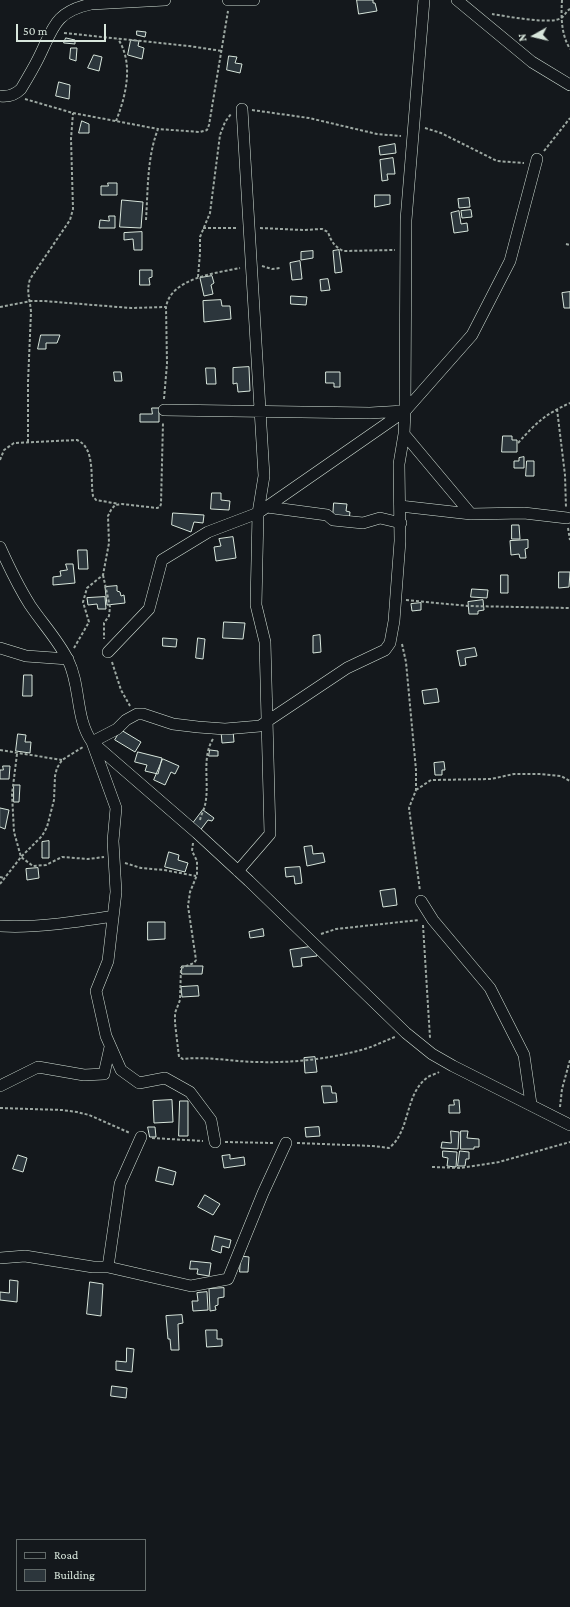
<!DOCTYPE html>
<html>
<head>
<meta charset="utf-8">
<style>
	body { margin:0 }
	#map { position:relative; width:570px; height:1607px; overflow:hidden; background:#14181c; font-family:"Crimson Pro",serif }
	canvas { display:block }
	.legend { position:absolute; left:16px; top:1539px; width:130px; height:52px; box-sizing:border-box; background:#14181c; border:1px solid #626a69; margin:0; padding:5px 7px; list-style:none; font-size:12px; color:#d8e6dc }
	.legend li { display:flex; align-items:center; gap:8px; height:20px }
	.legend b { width:20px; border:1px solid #626a69 }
	.north { position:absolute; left:514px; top:16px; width:40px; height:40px; -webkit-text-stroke:3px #14181c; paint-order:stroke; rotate:262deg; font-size:11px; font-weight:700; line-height:16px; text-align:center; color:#d8e6dc }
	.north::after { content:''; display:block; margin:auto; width:14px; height:18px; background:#d8e6dc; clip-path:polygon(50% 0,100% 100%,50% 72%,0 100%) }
	.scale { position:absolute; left:16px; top:24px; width:90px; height:18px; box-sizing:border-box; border:2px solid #d8e6dc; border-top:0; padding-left:5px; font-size:12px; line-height:14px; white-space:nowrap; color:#d8e6dc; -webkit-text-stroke:3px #14181c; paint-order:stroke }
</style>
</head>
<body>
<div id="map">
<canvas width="570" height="1607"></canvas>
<ul class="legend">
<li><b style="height:5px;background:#14181c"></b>Road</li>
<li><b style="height:11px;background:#2c363c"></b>Building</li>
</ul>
<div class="north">N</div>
<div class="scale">50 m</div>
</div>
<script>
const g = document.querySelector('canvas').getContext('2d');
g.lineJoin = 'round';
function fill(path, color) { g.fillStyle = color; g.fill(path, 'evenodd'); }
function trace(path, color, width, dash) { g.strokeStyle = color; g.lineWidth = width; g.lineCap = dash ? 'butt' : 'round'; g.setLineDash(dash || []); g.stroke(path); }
const building = new Path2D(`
	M357,0H373V3H375L377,11L359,14Z
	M137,31L146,32L145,37L137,35Z
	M66,38L75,40V44L64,43Z
	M131,40L139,41L138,46L144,48L142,59L128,55Z
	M71,48H77L76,61L70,59Z
	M94,55L102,57L99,71L88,68Z
	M229,56L237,57L235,63L242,64L240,73L227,70Z
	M59,82L70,85L69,99L56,96Z
	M82,121L89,124V133H79Z
	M395,144L396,153L380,155L379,147Z
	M393,158L395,174H387L388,180L382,181L380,160Z
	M108,183H117V195H101V186H108Z
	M375,195H390V204L375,207Z
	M469,198L470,207L459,208L458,199Z
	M122,200L143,202L141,228L120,227Z
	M471,210L472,217L462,218L461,211Z
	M459,211L461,224L467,223L468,231L454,233L451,213Z
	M109,216H115V228H99L100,220L109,221Z
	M142,232V250H134L133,239L124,240V233Z
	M339,250L342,272L335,273L333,251Z
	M313,251V258L301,260V252Z
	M300,261L302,279L292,280L290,263Z
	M140,270H152V277L149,278L150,285H140Z
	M212,276L214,283L211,285L213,294L204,296L200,278Z
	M328,279L330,290L321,291L320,280Z
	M570,292V308H564L562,293Z
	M291,296L307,297L306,305L291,304Z
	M221,300L222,306H230L231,319L204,322L203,301Z
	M41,335H60L57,343H46V349H38Z
	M249,367L250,391L238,392L237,383L233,384V368Z
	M206,368H215L216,384H207Z
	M114,372H121L122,381H115Z
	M326,372H340V387H334V383H326Z
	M152,408H159V422H140V414H152Z
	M503,436H512V440H517V452H502Z
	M524,457V468H514V461H519V458Z
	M527,461H534V476H526Z
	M212,493H221V500L230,501L229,510L211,509Z
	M334,503L347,504L346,511L350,512L349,520L333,518Z
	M173,513L204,515L203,523L194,522L191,532L172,525Z
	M512,525H519L520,539H512Z
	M233,537L236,558L216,561L214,547L221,546L219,539Z
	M528,540V548L525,549L526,558H520L519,554L511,555L510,541Z
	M78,550H87L88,569H79Z
	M66,564H73L75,583L53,585V577L61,576L60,571L67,570Z
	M559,572H570L569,587L559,588Z
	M501,575H508V593H501Z
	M117,586V591L120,592L121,596L124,595L125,603L107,605L105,587Z
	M472,589L488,590L487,598L471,597Z
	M105,597L106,609H98L97,604L88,605L87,598Z
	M483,600L484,610L478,611V614H469L468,602Z
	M421,603V610L412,611L411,604Z
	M224,622L245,623L243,639L223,638Z
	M320,635L321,652L313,653V636Z
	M163,638L177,639L176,647L163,646Z
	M198,638L205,639L203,659L196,658Z
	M475,648L477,656L465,658L466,665L460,666L457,651Z
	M24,675H32V696H23Z
	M437,689L439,702L424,704L422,691Z
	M121,730L141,742L135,752L115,740Z
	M233,730L234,742L222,743L221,731Z
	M18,734L26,735L25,742H31L30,753L16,751Z
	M210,750L218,751V756H209Z
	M138,752L162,758L158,774L145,771L147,765L135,762Z
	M163,759L179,766L175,774L171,772L165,785L154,780Z
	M444,762L445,770H442V775H435L434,763Z
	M3,766H10L9,779H0V770H3Z
	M14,785H20L19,802H14Z
	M0,808L9,810L5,829L0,827Z
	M203,810L214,818L212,821L208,820L199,832L191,826Z
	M49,841V858H42V842Z
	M312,846L313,854L323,853L325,862L307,866L304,847Z
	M169,852L179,855L178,860L188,863L185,872L165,867Z
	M300,867L302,883L295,884L294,876L286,877L285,868Z
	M38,868L39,878L27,880L26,869Z
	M395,889L397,905L383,907L380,891Z
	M148,922H165V939L148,940Z
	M263,929L264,936L250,938L249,932Z
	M316,946L317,956L301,958L302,966L293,967L290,950Z
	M182,966H203L202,974H182Z
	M198,986L199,996L182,997L181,987Z
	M315,1057L317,1072L305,1073L304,1058Z
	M322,1086H331L332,1093H336L337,1102L324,1103Z
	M172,1100L173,1122L154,1123L153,1101Z
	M454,1100H459L460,1113H449V1105H454Z
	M180,1101H188V1136H179Z
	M148,1127H155L156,1137H150Z
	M319,1127L320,1136L306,1137L305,1128Z
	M451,1131L459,1132L458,1149L441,1148L442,1142L451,1143Z
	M461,1131H468L467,1138L479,1139V1147H474V1149H461Z
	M443,1151L457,1152L456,1167L447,1166L448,1158L443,1157Z
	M460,1151L469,1152V1159H466L465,1166H458Z
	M18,1155L27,1158L23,1172L13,1169Z
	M230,1155V1159L244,1157L245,1165L224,1168L222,1156Z
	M159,1167L176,1172L173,1185L156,1181Z
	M205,1195L220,1204L213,1215L198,1207Z
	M215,1236L231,1240L229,1248L222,1246L221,1253L212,1250Z
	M241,1256L249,1257L248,1272H240Z
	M191,1261L211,1263L209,1276L197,1274L198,1269H190Z
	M10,1280L18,1281L17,1302L0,1300V1292L9,1293Z
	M90,1282L103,1284L101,1316L87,1314Z
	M224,1288V1297L218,1298V1305L215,1306L216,1310L210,1311L209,1289Z
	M207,1292L208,1310L193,1311L192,1301H198L197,1293Z
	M182,1315L183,1323L178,1324L179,1350H171L170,1339H168L166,1316Z
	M206,1330H217V1339H222V1346L207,1347Z
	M127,1348L134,1349L132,1372L116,1370V1361L126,1362Z
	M112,1386L127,1388L126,1398L111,1396Z`);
fill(building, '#2c363c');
trace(building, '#d8e6dc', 1);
const street = new Path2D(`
	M228,0H254
	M457,0L532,62L570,85
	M0,96C8,97 15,95 21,89C27,79 33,69 38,59C53,30 53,12 91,4L165,0
	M164,410L370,413L404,411
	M404,434L471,514
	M400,506L471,514L524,513L567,518
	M267,507L327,515L333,520L363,523L380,518L401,523
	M0,547C9,567 18,586 30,605C42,623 58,640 68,660C81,686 75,718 92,742L197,833L249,881L406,1033L432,1054L453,1066L570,1125
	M0,648L26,656L68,659
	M108,652L149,609L162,560L208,532L258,513L405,411L472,335L510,261L537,159
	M238,871L270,834L265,642L256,605L258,513L264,476L242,109
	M421,901L433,920L490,988L524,1055L531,1104
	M0,926C38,928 75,922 113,916
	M0,1086L38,1067L84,1075L104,1074L110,1047
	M215,1142L211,1120L190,1092L165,1078L139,1083L121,1070L106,1036L96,991L108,961L116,892L113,841L116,808L92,742L117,729L126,720L137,714H143L173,724L198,727L225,729L260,726L347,668L385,650L390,643L394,621L400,541L399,464L404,434L405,411L406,220L424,0
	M0,1258L25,1256L93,1267H108L191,1286L228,1279L263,1193L286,1143
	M108,1267L120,1184L141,1137`);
trace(street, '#d8e6dc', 12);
trace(new Path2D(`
	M562,0C561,17 561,34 570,49
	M492,14C505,16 552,25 561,18C565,16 566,11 570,9
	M64,33L189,46L222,51
	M25,99L73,113L158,129
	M252,110L309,118L377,134L401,136
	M116,121C126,96 134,63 118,39
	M425,128L441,133L497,161L524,163
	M544,151L570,118
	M146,220C148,190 147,157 158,129L200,132L207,130L209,125L228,11
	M203,228H238
	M260,228L303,230L322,229L328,232C331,241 334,246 343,251L395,250
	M566,244L570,245
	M262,266L272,269L280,268
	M198,277L200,253V237L210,213L220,135L225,122L231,114
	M0,307L31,301H44L131,308L166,307
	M164,399L167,364L166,307C171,278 216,273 240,268
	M557,409L565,475L566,508
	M28,442V382L31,312C30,298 26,293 30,279L70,220L73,209L71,139L73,113
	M518,443C537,422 544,415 570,403
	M0,460L4,450L14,443L77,440C96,448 90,479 93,496L96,500L119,504
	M568,528L570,540
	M103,575L110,607L109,616L104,623V639
	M406,600L468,606L570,608
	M402,644L406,662L416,770V790L409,808L420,891
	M74,648L89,622L83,602L87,588L103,575L109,543L108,516L111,510L115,505L122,504L157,508L160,507L161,504L163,422
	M112,662L121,690L130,706
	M0,750L62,760
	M17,754L12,794L14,832L21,857L33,866L46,865L62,857L88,859L104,857
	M416,790L431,780L491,779L514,774H541L561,776L570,781
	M200,820C201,815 204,810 205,805C210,784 201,758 213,739
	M193,843L192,851L197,861V875L190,892L188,906L196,960L194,963L181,968L180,1000L175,1013V1023L179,1057L183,1059C208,1056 234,1062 259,1062C293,1063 328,1059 361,1050C373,1047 384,1041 395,1037
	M125,863L141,868L164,870L196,876
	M0,877L4,878
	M0,884L21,857L42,836L47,827L54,800L55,776L57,768L62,760L83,747
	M423,925L430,1038
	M321,934L336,929L419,920
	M560,1107L562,1089L570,1060
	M0,1108L62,1110L77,1112L89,1115L130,1133
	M152,1138L203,1141
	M225,1142L273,1143
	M297,1143L373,1146L389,1148C411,1131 404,1094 428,1077C431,1075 436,1074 439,1072
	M432,1167L461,1168L499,1162L570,1142`), '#9da8a2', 2, [3, 2]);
trace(street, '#14181c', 11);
</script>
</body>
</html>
